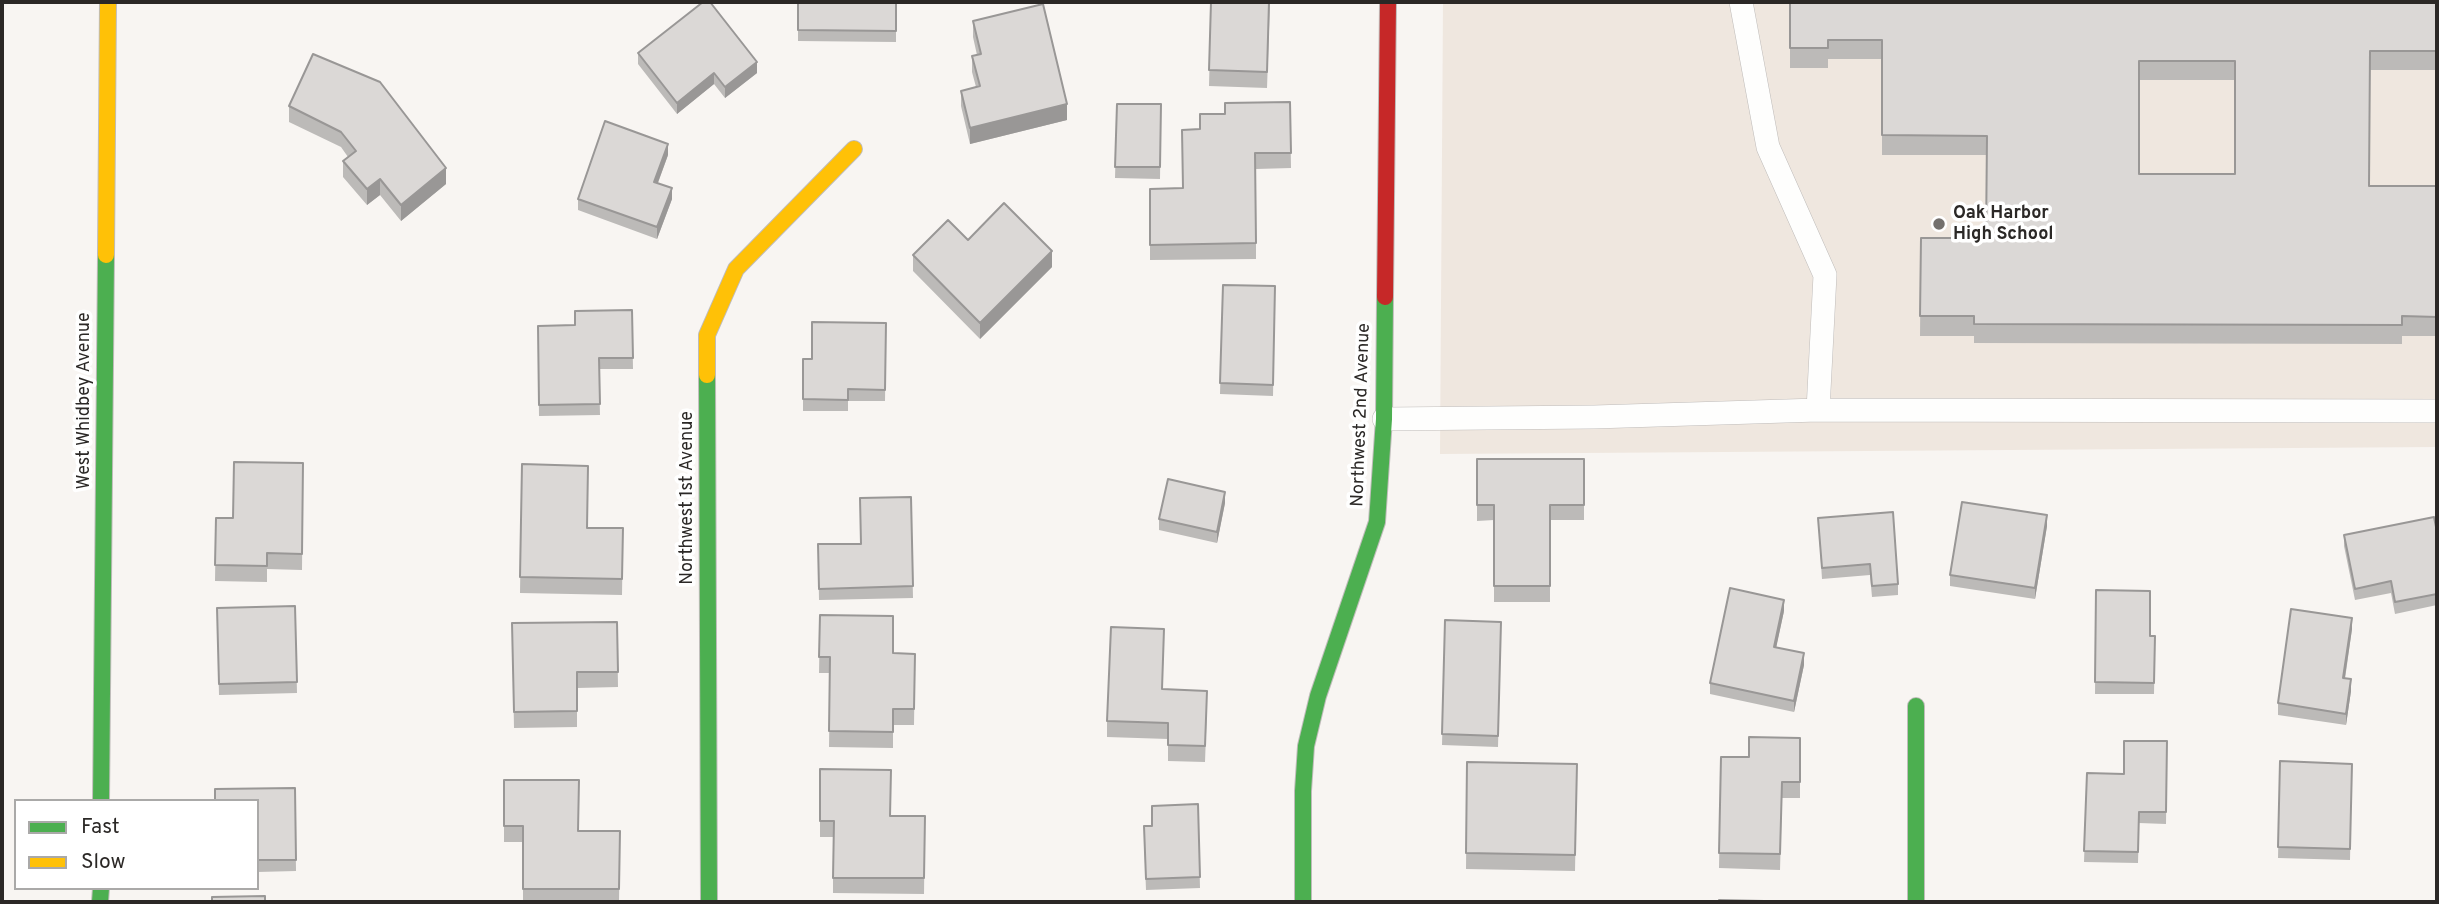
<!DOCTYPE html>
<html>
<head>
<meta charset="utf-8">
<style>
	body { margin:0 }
	#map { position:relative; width:2439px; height:904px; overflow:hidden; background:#f8f5f2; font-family:Overpass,sans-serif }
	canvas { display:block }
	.frame { position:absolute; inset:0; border:4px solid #2b2826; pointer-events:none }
	.legend { position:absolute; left:14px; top:799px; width:245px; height:91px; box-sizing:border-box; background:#fff; border:2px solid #aaa9a8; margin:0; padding:9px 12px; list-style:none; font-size:21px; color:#2b2826 }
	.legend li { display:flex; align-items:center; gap:14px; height:35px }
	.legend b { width:35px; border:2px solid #aaa9a8 }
</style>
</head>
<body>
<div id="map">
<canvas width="2439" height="904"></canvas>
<div class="frame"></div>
<ul class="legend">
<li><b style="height:9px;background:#4caf50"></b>Fast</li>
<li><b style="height:9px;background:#ffc107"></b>Slow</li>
</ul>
</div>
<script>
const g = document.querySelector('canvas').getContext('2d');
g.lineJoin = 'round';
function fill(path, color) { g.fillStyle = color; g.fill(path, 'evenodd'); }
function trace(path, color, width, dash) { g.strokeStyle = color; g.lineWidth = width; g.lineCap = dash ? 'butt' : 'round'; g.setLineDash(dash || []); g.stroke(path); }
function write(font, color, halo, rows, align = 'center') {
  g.font = font + ' Overpass,sans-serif'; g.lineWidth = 7; g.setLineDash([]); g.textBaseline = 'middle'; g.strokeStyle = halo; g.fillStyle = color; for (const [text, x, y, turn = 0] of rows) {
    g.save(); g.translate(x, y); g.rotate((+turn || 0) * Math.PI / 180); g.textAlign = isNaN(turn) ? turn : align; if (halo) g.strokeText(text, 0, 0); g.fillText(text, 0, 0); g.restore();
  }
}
fill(new Path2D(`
	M1443,2H2437V447L1440,454Z`), '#efe7df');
const lane = new Path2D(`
	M1741,2L1768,147L1825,275L1818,410
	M1384,419L1594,417L1818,410L2437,411`);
const fast = new Path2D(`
	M707,375L709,902
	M1916,706V902
	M101,801L106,255
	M100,902L101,888
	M1303,902V791L1306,746L1318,696L1377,522L1384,419L1385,297`);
const slow = new Path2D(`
	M106,255L108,2
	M707,375V335L736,269L854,149`);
const jam = new Path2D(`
	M1385,297L1388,2`);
trace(lane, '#bfbcba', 24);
trace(fast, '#bfbcba', 18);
trace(slow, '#bfbcba', 18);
trace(jam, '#bfbcba', 18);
trace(lane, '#fefefd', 23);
trace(fast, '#4caf50', 16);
trace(slow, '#ffc107', 16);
trace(jam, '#c62828', 16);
fill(new Path2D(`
	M798,2H896V42L798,41Z
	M1211,2H1270L1267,88L1209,86Z
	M1790,2H2437V70H2370L2369,186H2437V336H2402V344L1974,343V336H1920L1921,238H1986L1987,155H1882V59H1828V68H1790ZM2139,80H2235V174H2139Z
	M973,21L1067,120L970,144L961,106V91L976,87L972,72V56L977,55L973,37Z
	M638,53L757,73L725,98L714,84L677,114L638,64Z
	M1290,102L1291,168L1256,169V259L1150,260V189L1183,188L1225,114Z
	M1117,104H1161L1160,179L1115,178Z
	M289,106L446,184L401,221L380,195L367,205L343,177V161L348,157L341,147L289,122Z
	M668,155L658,183L672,199L657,239L578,210V199Z
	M968,240L1052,267L980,339L913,271V255Z
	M1223,285L1275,286L1273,396L1220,394Z
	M632,310L633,369H599L600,415L539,416L538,326L575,325Z
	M886,323L885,401H848V411H803V359H812Z
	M1477,459H1584V520H1550V602H1494V520L1477,521Z
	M303,463L302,570L267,569V582L215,581L216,518H233Z
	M522,464L587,528H623L622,595L520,593Z
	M911,497L913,598L819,600L818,544H861Z
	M1225,503L1217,543L1159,530V519Z
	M1818,518L1898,584V595L1872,597L1870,575L1822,579Z
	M2047,526L2035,599L1950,586V575Z
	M2437,532V605L2395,614L2391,593L2355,600L2344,546V535Z
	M2096,590L2150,636H2155L2154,694H2095Z
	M295,606L297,693L219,695L217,608Z
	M1784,611L1776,647L1804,665L1794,712L1710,694V683Z
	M820,615L893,653L915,654L914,725H893V748L829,747L830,673H819Z
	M1445,620L1501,622L1498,747L1442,745Z
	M617,622L618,687L577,688V727L514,728L512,623Z
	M2352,629L2345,679L2351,691L2346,725L2278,715V703Z
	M1164,645L1162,689L1207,707L1205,762L1168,761V739L1107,737V721Z
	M1800,738V798H1782L1780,870L1719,868L1721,757H1749Z
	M2167,741L2166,824L2139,823L2138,863L2084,862L2087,773L2124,774Z
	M2280,761L2352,764L2350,860L2278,858Z
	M1467,762L1577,764L1575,871L1466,869Z
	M820,769L890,816H925L924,894L833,893V837H820Z
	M504,780L578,831H620L619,902H523V842H504Z
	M295,788L296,871L257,872V801Z
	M1198,804L1200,888L1146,890L1144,837L1152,826Z`), '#bcbab8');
fill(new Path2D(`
	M757,62V73L725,98V87Z
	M714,73V84L677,114V103Z
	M1067,104V120L970,144V128Z
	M668,144V155L654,193V182Z
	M446,168V184L401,221V205Z
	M380,179V195L367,205V189Z
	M672,188V199L657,239V227Z
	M1052,251V267L980,339V323Z
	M1225,492V503L1217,543V532Z
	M2047,515V526L2035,599V588Z
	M1784,600V611L1774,658V647Z
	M2352,618V629L2343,690V678Z
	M1804,653V665L1794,712V701Z
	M2351,679V691L2346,725V714Z`), '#999796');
const building = new Path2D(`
	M703,2H710L757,62L725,87L714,73L677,103L638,53Z
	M798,2H896V31L798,30Z
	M1211,2H1269L1267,72L1209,70Z
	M1790,2H2437V51H2370L2369,186H2437V317L2402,316V325L1974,324V316H1920L1921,238H1986L1987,136L1882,135V40H1828V48H1790ZM2139,61H2235V174H2139Z
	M1043,4L1067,104L970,128L961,91L980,86L972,56L981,54L973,21Z
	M313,54L380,82L446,168L401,205L380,179L367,189L343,161L356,151L341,132L289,106Z
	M1290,102L1291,153H1255L1256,243L1150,245V189L1183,188L1182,130L1200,129V114H1225V103Z
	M1117,104H1161L1160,167H1115Z
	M605,121L668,144L654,182L672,188L657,227L578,199Z
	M1004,203L1052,251L980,323L913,255L948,220L968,240Z
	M1223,285L1275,286L1273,385L1220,383Z
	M632,310L633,358H599L600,404L539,405L538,326L575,325V311Z
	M812,322L886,323L885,390L848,389V400L803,399V359H812Z
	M1477,459H1584V505H1550V586H1494V505H1477Z
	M234,462L303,463L302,554L267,553V566L215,565L216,518H233Z
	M522,464L588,466L587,528H623L622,579L520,577Z
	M1168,479L1225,492L1217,532L1159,519Z
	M911,497L913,586L819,589L818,544H861L860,498Z
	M1962,502L2047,515L2035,588L1950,575Z
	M1893,512L1898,584L1872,586L1870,564L1822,568L1818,518Z
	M2434,517L2437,532V594L2395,602L2391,581L2355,589L2344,535Z
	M1730,588L1784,600L1774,647L1804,653L1794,701L1710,683Z
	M2096,590L2150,591V636H2155L2154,683L2095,682Z
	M295,606L297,682L219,684L217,608Z
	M2291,609L2352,618L2343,678L2351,679L2346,714L2278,703Z
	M820,615L893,616V653L915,654L914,709H893V732L829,731L830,657H819Z
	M1445,620L1501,622L1498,736L1442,734Z
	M617,622L618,672H577V711L514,712L512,623Z
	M1111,627L1164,629L1162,689L1207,691L1205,746L1168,745V723L1107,721Z
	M1749,737L1800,738V782H1782L1780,854L1719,853L1721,757H1749Z
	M2124,741H2167L2166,812H2139L2138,852L2084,851L2087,773L2124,774Z
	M2280,761L2352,764L2350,849L2278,847Z
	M1467,762L1577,764L1575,855L1466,853Z
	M820,769L891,770L890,816H925L924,878H833L834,821H820Z
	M504,780H579L578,831H620L619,889H523V826H504Z
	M295,788L296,860H257V801H215V789Z
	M1198,804L1200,877L1146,879L1144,826H1152V806Z
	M265,896V902H212V897Z
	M1719,900L1810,902H1719Z`);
fill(building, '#dbd8d6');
trace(building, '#999796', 2);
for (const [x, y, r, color] of [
	[1939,224,7,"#73706d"]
]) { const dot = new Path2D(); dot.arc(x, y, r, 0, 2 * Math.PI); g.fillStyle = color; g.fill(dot); trace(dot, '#fff', 2.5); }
write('bold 18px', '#2b2826', '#fff', [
	["Oak Harbor",1953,214],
	["High School",1953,235]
], 'left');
write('18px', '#2b2826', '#fff', [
	["West Whidbey Avenue",85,401,-90],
	["Northwest 2nd Avenue",1362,415,-88],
	["Northwest 1st Avenue",688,498,-90]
]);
</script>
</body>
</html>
